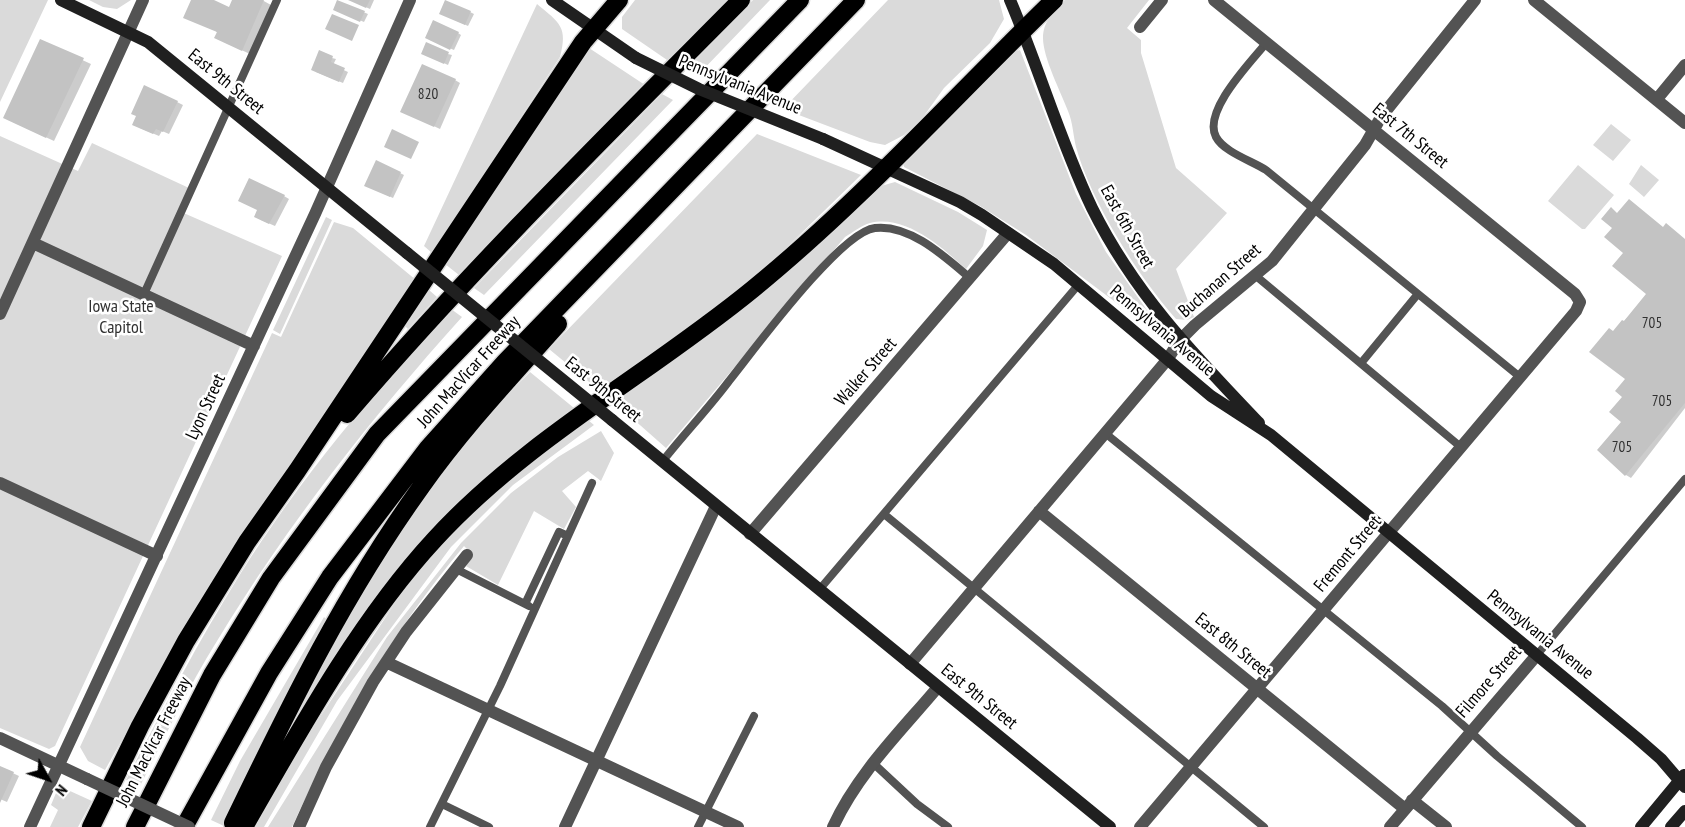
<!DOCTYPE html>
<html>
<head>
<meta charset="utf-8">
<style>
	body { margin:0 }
	#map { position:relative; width:1685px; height:827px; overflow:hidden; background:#fff; font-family:"PT Sans Narrow",sans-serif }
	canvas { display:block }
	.north { position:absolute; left:18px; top:749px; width:60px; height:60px; -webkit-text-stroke:4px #fff; paint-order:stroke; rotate:130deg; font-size:16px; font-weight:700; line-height:24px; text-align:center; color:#000 }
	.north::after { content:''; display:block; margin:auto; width:21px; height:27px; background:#000; clip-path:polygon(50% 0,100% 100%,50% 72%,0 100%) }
</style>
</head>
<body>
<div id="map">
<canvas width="1685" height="827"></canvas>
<div class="north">N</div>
</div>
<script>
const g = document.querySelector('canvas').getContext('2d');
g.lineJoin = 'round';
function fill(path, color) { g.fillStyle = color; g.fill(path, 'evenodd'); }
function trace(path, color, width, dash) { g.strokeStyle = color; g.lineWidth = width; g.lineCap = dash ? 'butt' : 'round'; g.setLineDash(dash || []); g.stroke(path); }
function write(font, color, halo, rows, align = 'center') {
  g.font = font + ' "PT Sans Narrow",sans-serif'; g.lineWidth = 5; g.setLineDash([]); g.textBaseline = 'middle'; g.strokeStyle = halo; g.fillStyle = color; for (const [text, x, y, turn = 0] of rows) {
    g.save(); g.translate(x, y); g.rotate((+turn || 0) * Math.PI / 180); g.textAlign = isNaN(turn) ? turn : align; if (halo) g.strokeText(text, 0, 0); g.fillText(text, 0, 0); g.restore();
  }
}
fill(new Path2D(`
	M0,0H48L0,102Z
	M89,0H131L117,9L103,7Z
	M635,0H728L670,62L622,29V17Z
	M753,0H770L698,75L686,69Z
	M888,0H999L1004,19L990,43L944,88L921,120L904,135L885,145L870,142L783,109Z
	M1065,0H1149L1127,28L1141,40V53L1176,168L1227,213L1176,269L1194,317L1187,320L1176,319C1138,276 1091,202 1076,147C1073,135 1073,123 1068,111C1061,92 1043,58 1043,38C1043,21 1054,12 1065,0Z
	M537,4C560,23 568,27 560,57L432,253L424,246Z
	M589,48L645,85L459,275L445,264Z
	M1020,50L1076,194L1106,252L1156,323L1157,328L1154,331L1026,235L980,206L904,167V162L1016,51Z
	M662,94L673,100L484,295L474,288Z
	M1611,124L1631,140L1613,161L1593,145Z
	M757,134L861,175L783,251L740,289L600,391L549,349Z
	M0,136L78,171L92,143L189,188L179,211L282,256L55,746L49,749L0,728Z
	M1578,165L1614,195L1585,229H1582L1548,201Z
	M1641,165L1659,180L1644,197L1629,184Z
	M895,182L958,212L987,230L983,246L966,269C942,247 905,214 870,223C862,225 852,233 845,237L666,448L615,403L792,268L881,186Z
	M326,217L332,220L280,334L273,330Z
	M334,222L353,228L416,280L209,585L105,770L88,761L80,747L272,333L281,337Z
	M429,290L437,297L408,329L405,326Z
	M451,309L462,317C371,418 288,524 217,641C188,687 165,737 140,786L126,780C162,711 198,642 239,576C299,480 373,391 451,309Z
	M530,372L574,408C514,453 455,499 407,557C363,611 327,673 289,731C350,600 427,475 530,372Z
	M588,420L594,425L513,485L451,547L337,701L264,827H254L289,764L401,594L449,536L514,475Z
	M601,431L614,453L601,481L588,471L562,491L576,507L564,529L534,511L498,585L466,566L473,555L464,546C389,636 341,721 292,827H268L387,637L461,543L511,493L558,457Z
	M324,617L326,619L224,826L211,820L240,761Z
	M70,791L92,801L78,827H50L58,810L51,805L56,793L64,797Z`), '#dadada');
fill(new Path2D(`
	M193,0H210L230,9L234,0H262L271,5L250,54L224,42Z
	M350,0H374L370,9Z
	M338,1L368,14L364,22L338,11Z
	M470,12L474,14L468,26L444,15Z
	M458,33L461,35L454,50L430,40Z
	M41,41L91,64L54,141L13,122Z
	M448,54L452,55L448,65L426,55Z
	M332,58L336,59L333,65L348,72L343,83L316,72Z
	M455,80L460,83L440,129L408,114Z
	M177,102L183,105L169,134L162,131L159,136L140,128Z
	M400,173L404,175L393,198L369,187Z
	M284,196L289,199L275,226L261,220Z
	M1618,214L1664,229L1685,240V408L1631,478L1626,475L1622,422L1627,379L1614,332L1649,294L1614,228Z
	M0,767L19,776L7,802L0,799Z`), '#0003');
fill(new Path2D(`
	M191,0H214L229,7L232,0H264L242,51L214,38L217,32L183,18Z
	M337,0L365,11L360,22L333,10Z
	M348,0H370L366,8Z
	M445,0L471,11L465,25L439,14Z
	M332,14L359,25L352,41L325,29Z
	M433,20L459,32L450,50L425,38Z
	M40,39L84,58L46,138L3,118Z
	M426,42L449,52L444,64L421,54Z
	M319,50L333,56L331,62L345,68L339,82L311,70Z
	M422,64L456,79L434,127L400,112Z
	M144,85L178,101L163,132L156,129L153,134L132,125L136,116L131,114Z
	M392,129L419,142L411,159L384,147Z
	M376,160L401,172L390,197L364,186Z
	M249,178L285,195L269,224L254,217L257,210L238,201Z
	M1629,199L1663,227L1666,223L1685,239V403L1625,476L1597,450L1621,422L1609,412L1622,397L1615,391L1625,379L1589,352L1609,328L1613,331L1622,320L1624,321L1646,294L1612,266L1623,253L1604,237L1612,228L1601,219L1611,207L1617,213Z
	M0,766L14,772L0,803Z`), '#c3c3c3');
const highway = new Path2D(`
	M347,414C471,269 607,135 741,0
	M233,823C290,705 344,594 421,487C462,429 511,377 558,324
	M91,827L140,726L186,641L247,542L297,471L583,42L619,0
	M135,827L212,675L271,578L377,434L800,0
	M184,827L269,673L330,577L428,448L505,362L856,0
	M244,827C299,731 360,620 435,539C528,438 648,375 753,289C861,201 954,97 1054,0`);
trace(highway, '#dbdbdb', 21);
trace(new Path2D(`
	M1267,42C1252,61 1202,111 1216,137C1224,152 1252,161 1266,170L1520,377
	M1256,276L1462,448
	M144,294L277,0
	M1362,362L1417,295
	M1105,433L1442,706L1497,756L1582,827
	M662,462C684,434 708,409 729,381C754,350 840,232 875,228C910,224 945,257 970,278
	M884,514L1264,827
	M456,569L529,606
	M819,590L1079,284
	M525,604L559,532L568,536
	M1536,656L1685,479
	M873,763L917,804L948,827
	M442,804L489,827
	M430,827L500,686L592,483
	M698,827L754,716`), '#535353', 8);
trace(new Path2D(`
	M1534,0L1685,123
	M1140,27L1162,0
	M1657,99L1685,65
	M33,243L254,346
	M0,314L143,0
	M0,483L157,556
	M1039,511L1405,809
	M750,534L1008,233
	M388,663L738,827
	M910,664L1167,360L1180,340L1195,325L1272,261L1365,145L1381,117L1475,0
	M0,738L87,779
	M1412,800L1446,827
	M30,827L315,214L410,0
	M299,827L326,767L373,682L406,632L467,555
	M565,827L716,506
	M833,827C857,774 901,731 938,687
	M1140,827L1576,311L1580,302L1575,294L1214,0
	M1390,827L1536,656`), '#535353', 12);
trace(new Path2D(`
	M61,0L148,42L407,253
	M552,0L636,58
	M1010,0C1039,68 1060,141 1092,208C1134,293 1194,355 1259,423
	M823,139L960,202L982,215L1054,264L1211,396L1271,435L1637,738L1661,759L1685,787
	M612,420L1110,827
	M1641,827L1684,775
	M1671,827L1685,811`), '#202020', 12);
trace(highway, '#000', 18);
trace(new Path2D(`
	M87,779L189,827`), '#535353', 12);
trace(new Path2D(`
	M636,58L699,89L823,139
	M407,253L612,420`), '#202020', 12);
write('15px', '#313131', null, [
	["820",428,95],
	["705",1652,324],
	["705",1662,402],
	["705",1622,448]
]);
write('18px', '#000', '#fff', [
	["East 9th Street",226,82,39],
	["Pennsylvania Avenue",740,85,22],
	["East 7th Street",1410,136,39],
	["East 6th Street",1127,227,61],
	["Buchanan Street",1220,281,-41],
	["Pennsylvania Avenue",1162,331,40],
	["John MacVicar Freeway",469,372,-48],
	["Walker Street",866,372,-49],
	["East 9th Street",603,390,39],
	["Lyon Street",206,407,-65],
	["Fremont Street",1348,554,-50],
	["Pennsylvania Avenue",1540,635,39],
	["East 8th Street",1233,646,39],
	["Filmore Street",1489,682,-49],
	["East 9th Street",979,697,39],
	["John MacVicar Freeway",154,742,-63]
]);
write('18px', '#313131', '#fff', [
	["Iowa State",121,307],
	["Capitol",121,328]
]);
</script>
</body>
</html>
